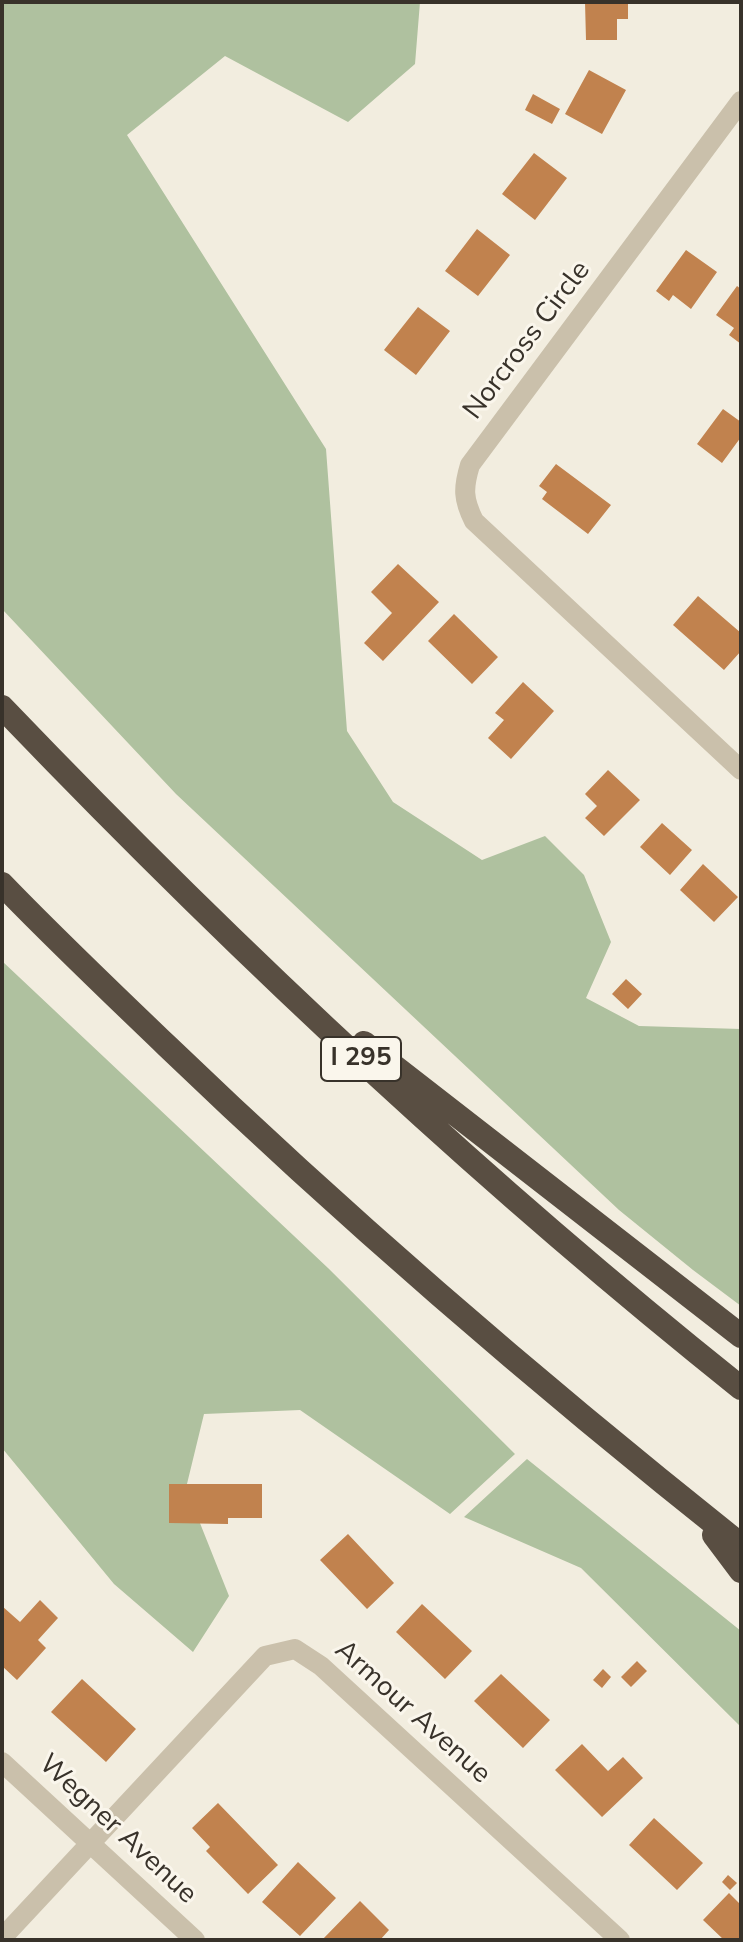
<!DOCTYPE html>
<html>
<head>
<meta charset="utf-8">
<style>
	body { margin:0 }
	#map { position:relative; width:743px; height:1942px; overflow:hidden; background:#f2eddf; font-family:"Nunito Sans",sans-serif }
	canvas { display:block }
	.frame { position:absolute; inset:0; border:4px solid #38322a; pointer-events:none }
</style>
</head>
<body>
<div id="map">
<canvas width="743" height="1942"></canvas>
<div class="frame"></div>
</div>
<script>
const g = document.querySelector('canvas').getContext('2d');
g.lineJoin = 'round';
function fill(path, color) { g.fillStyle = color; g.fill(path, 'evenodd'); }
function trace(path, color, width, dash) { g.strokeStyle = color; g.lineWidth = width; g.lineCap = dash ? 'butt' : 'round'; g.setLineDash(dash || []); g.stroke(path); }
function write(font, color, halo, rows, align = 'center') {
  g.font = font + ' "Nunito Sans",sans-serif'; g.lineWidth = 6; g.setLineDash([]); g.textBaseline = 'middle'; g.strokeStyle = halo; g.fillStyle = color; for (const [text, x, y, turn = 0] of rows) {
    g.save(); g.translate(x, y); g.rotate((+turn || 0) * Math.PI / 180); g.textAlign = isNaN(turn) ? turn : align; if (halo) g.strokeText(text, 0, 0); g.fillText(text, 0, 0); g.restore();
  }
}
fill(new Path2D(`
	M2,2H420L415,64L348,122L225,56L127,135L326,449L347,731L393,802L482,860L545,836L584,875L611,942L586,998L639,1026L741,1029V1306L693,1270L619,1210L176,794L2,609Z
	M2,961L328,1268L515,1454L450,1514L300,1410L204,1414L186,1488L229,1596L193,1652L114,1584L2,1448Z
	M527,1459L741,1631V1727L581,1568L464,1517Z`), '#afc19f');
fill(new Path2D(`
	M585,2H628V19H617V40H586Z
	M589,70L626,90L602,134L565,114Z
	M533,94L560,109L552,124L525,110Z
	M534,153L567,178L535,220L502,194Z
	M477,229L510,255L478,296L445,271Z
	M686,250L717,272L691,309L673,295L669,301L656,291Z
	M737,286L741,289V344L729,335L734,328L716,315Z
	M418,307L450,331L416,375L384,350Z
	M723,409L741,422V437L722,463L697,444Z
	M556,464L611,505L588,534L542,499L547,492L539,486Z
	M398,564L439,602L383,661L364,643L392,613L371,592Z
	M698,596L741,633V651L724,670L673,625Z
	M454,614L498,657L472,684L428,641Z
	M523,682L554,711L511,759L488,738L504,720L495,713Z
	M608,770L640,800L604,836L585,818L597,806L585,794Z
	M662,823L692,850L670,875L640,847Z
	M703,864L738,897L714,922L680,890Z
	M626,979L642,994L628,1009L612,994Z
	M169,1484H262V1518H228V1524L169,1523Z
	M348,1534L394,1583L367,1609L320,1560Z
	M40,1600L58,1618L38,1640L46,1648L17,1680L2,1666V1606L20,1622Z
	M422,1604L472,1651L445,1679L396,1632Z
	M637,1661L647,1671L631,1687L621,1677Z
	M603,1669L611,1677L602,1688L593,1680Z
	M501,1674L550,1720L523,1748L474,1701Z
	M82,1679L136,1729L106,1762L51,1712Z
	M582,1744L608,1771L623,1757L643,1778L602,1817L555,1770Z
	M218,1803L278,1865L248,1894L206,1851L210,1847L192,1828Z
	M654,1818L703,1863L677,1890L629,1845Z
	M298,1862L336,1898L300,1936L262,1902Z
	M728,1875L737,1883L730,1890L722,1882Z
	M729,1893L741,1905V1940H724L703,1920Z
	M360,1901L389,1930L380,1940H322Z`), '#c1824e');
trace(new Path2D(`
	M741,101L470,465C463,488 463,499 474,521L741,770
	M2,1762L195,1940
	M2,1938L265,1656L295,1649L321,1666L620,1940`), '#cac0ab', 20);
trace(new Path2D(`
	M2,707C234,949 479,1179 741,1388
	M2,884C55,939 111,992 166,1045C349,1221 542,1387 741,1545
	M364,1043L741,1336
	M714,1535L741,1571`), '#594e42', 24);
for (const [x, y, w] of [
	[361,1059,80]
]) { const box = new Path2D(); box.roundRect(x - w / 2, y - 22, w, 44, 6); g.fillStyle = '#faf6ec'; g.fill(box); trace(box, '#38322a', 2); }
write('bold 26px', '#38322a', null, [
	["I 295",361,1059]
]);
write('28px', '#38322a', '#faf6ec', [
	["Norcross Circle",528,341,-53],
	["Armour Avenue",412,1713,42],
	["Wegner Avenue",117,1830,43]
]);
</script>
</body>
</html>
